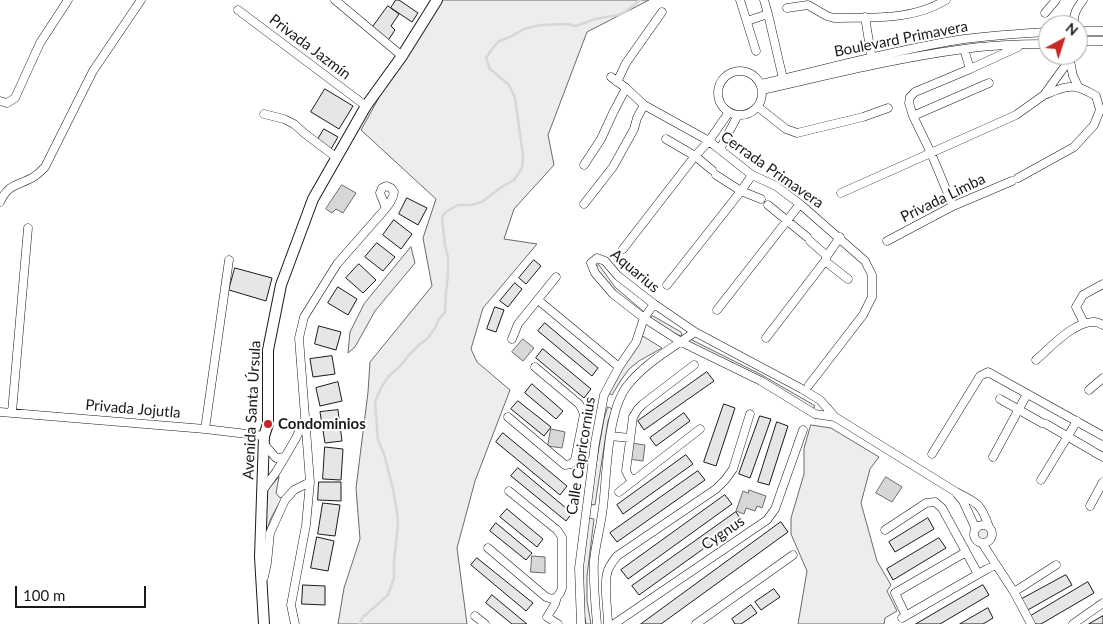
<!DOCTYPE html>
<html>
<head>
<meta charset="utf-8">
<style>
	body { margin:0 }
	#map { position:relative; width:1103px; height:624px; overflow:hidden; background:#fff; font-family:Lato,sans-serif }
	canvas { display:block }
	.north { position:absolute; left:1038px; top:15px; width:50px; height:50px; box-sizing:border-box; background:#fff; border:1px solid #a3a3a3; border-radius:50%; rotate:40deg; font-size:14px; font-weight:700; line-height:20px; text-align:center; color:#1a1a1a }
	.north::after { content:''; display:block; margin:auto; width:18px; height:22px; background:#c62828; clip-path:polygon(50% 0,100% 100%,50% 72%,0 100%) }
	.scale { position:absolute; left:15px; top:586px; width:131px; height:22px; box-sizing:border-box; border:2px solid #1a1a1a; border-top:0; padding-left:6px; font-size:15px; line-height:18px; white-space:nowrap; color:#1a1a1a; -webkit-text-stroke:4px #fff; paint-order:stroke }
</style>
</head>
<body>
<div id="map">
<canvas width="1103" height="624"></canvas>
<div class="north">N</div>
<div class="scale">100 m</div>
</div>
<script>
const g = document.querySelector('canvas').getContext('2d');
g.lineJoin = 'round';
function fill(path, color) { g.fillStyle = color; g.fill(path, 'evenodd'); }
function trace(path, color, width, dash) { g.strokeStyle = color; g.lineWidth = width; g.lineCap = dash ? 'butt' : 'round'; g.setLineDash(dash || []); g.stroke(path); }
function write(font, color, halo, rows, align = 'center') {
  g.font = font + ' Lato,sans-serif'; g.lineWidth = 4; g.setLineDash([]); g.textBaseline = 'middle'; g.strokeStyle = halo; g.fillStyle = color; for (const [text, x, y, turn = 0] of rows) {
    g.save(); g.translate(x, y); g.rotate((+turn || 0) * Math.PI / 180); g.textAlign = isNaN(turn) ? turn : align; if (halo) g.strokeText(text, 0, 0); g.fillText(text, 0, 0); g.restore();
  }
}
const built = new Path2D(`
	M437,0H649L587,32L548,135L554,165L514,209L504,239L537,244L483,308L471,349L477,362L510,390L475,481L457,548L467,624H338L344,588L360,539L356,488L368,392L370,362L432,286L423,238L436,199L361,130L402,56Z
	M411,247L415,263L375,311L355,347L348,353L350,332L364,304Z
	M599,265L615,287L643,311V312L642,313L611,289L596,268V266Z
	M653,316L681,332L682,335L681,336L678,335L653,322L650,319L651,317Z
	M641,335L662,348L639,361L629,369L621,380L612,395L607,392L616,376L635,351Z
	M690,339L760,374L812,404L815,406L814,408H810L689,343L688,340Z
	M608,407L613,409L608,421L595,505L589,504L604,419Z
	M811,425L831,428L879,457L870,469L861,503L877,561L891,585L887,591L897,611L885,618L884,624H798L807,571L791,534V518L804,474V449Z
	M279,477L276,493L279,497L282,498L271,518L265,535L267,491Z
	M589,518L594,519L587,576V601L591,624H586L583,608L582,568Z
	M977 534a6 6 0 1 1 12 0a6 6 0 1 1-12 0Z`);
fill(built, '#ededed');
trace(built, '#6a6a6a', 1);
const water = new Path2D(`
	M342,185L356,193L343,213L336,209L332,213L326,209Z
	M523,339L534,348L523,361L512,352Z
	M551,429L565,432L562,448L548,446Z
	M631,443L645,445L643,461L628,459Z
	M886,477L902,487L892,502L876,493Z
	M749,490L766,496L762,508L757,506L755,511L746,508L744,514L736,511L743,491L748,493Z
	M532,556L545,557V573L531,572Z`);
fill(water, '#d7d7d7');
trace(water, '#6a6a6a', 1);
trace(new Path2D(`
	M360,624L362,618L388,595L394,578V561L398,525L397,512L393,489L384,454L378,440L375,402L381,388L388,377L402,364L409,355L419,345L428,338L435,328L439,319L445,312L446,292L448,275V257L445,246L442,217L447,211L458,205H471L482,202L500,188L514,180L522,168L523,155L515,98L509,85L490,69L486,58L492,49L499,41L510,37L524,29L540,25L567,24L576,26L595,19L618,15L625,12L640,0`), '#d7d7d7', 2.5);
const building = new Path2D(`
	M396,0H399L418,13L412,22L391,8Z
	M388,6L399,14L391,26L395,30L387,42L372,28Z
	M325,89L353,106L339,129L311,112Z
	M324,129L338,137L331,149L317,141Z
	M407,198L427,208L418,225L399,214Z
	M394,220L412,234L401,249L383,235Z
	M377,243L395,257L383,271L365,257Z
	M534,260L541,266L526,284L519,278Z
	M359,264L376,280L363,293L346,278Z
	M235,268L272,278L266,301L229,290Z
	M515,283L522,289L508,307L500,301Z
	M338,287L357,299L348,315L328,303Z
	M495,307L504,310L496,332L487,329Z
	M545,323L598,368L592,376L538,331Z
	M319,326L341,332L336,350L315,344Z
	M543,349L591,389L584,398L536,358Z
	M332,356L335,374L313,377L310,359Z
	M707,372L714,381L644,430L638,421Z
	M338,382L342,401L320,406L316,388Z
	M532,384L563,411L556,419L525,393Z
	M518,401L551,427L544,436L511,409Z
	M724,404L735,408L716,466L704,462Z
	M338,410L342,441L325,443L320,412Z
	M684,413L690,421L656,446L650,438Z
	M760,416L771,419L750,478L739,474Z
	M777,422L788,426L769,485L758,482Z
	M503,433L567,486L560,495L496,442Z
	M325,447L343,449L341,480L323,479Z
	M686,455L693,464L623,514L617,505Z
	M518,468L572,513L566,521L511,476Z
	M698,471L705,480L617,542L610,533Z
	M319,482H341V501L318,500Z
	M725,495L732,504L628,579L621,570Z
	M323,503L340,505L335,536L318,534Z
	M507,509L543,539L537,547L500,517Z
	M736,512L742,521L639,595L632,586Z
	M928,518L934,529L895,552L889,542Z
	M781,522L788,532L661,624H641Z
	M496,523L532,553L526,560L490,531Z
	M317,537L334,541L328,571L311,568Z
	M939,538L946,548L893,580L887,569Z
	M477,558L533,603L526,611L471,565Z
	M1066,575L1072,585L1026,611L1020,600Z
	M1088,582L1094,593L1041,624H1033L1029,617Z
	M303,585L325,586V605L302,604Z
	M983,585L989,595L940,624H916Z
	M774,589L780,597L761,610L755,602Z
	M492,595L527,624H512L486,603Z
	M751,605L757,613L741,624H735L732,619Z
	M988,608L993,618L983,624H960Z
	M1103,616V624H1089Z`);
fill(building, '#e6e6e6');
trace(building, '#1a1a1a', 1);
const minor = new Path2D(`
	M335,0L402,56
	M740,0L756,51
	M764,0L768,14L784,83
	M787,8L808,5L827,16L834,18C873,17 911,21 946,0
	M238,10L366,106
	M1045,13L1056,0
	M865,17L872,60
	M747,21L768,14
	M1075,25C1072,15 1077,8 1083,0
	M1078,31H1103
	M1078,41H1103
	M964,49L970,69
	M1070,61L1073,76L1079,88
	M718 93a22 22 0 1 1 44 0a22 22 0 1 1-44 0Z
	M611,77L626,88L644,105L709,141L752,175L776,186L800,204L865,261L872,275V297L863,315L809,385
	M617,82L626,63L662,12
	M760,84C822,70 883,53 946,42C979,36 1014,34 1048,32
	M762,90C829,75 896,58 964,49C992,45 1020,44 1048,44
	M0,101L7,103L15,98L40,43L68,0
	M758,107L786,129L797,133L863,117L888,108
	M264,114L284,119L294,124L304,133L337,158
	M913,116L989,83
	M666,139L695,156L712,170
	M720,149L738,115
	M584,165L601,139L613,113L626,88
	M716,175L741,191L761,199
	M1018,178L1074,147L1094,125L1100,110L1096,96C1091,93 1085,90 1080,88C1068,84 1055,91 1044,95
	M841,193L1016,115L1044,95L1073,55
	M0,202C9,182 20,186 35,176C39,173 42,170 45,167L93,71L141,0
	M584,204L613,167L634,129L637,118L644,105
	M768,205L807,237
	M953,206L931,153L913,116L909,103L910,97L915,92L970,69L1018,47
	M810,241L827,256
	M887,241L953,206L1012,181
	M623,249L695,156L709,141L729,112
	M825,261L848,279
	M667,285L741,191L752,175
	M538,300L619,367
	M717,310L800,204
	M1084,323L1076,307L1083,295L1103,284
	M766,338L825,261L827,256L840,237
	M512,339L518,324L556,277
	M1036,360C1050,348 1075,320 1095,322C1098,322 1100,324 1103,325
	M1089,390L1103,378
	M1000,399L1042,423
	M0,412L205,429L264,436
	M12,412L28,228
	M508,417L565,465L571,464L575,460L584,414L582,409L579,404L535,367
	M835,417L815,414L761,381L681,342L644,318L613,294L595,273L591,263L597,258L605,261L618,276L654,304L695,332L802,389L820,400L835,417L956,492C978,503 981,504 989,527
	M1046,424L1091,450
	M205,429L229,260
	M610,436L630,438
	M264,444L276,458L285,457L296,438L304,421
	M1094,452L1103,457
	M932,454L980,376L988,372L1103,436
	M993,457L1027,394
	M635,480L629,477L626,471L633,417L638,409L643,404L694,365
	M1041,480L1077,421
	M263,490L276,472L285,457
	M509,491L557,530L562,537V588L560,593L557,597L555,604L547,617L558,624
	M619,492L700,429
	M957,494L963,501L976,529
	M1090,506L1103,482
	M974 534a9 9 0 1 1 18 0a9 9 0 1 1-18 0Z
	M885,530L926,503L935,502L942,508L978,574
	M982,543L1014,592L1031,624
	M488,548L546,597L552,599L557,597
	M264,577L267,563L270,533L285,500L294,490L310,482
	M1014,592L1056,565
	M475,616L485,624
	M906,616L895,593L966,552
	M902,618L987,569L996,565
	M295,624L291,605L306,525L310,482L299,338L304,317L337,264L380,215C386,208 393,201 394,192L391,188L386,186L382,188L380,193L386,208
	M581,624L579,568L595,443L604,395L619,367L636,342L644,318L654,304
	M597,624C595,602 593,581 594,560C596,542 601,525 603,507C607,474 607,412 627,386C645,363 672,348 695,332
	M608,624C608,609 603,584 608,570C610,565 614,560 617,556L716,489L725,480L733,469L750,414
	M614,624L767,520L775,509L803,430
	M696,624L793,555
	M1073,624L1103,603`);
const tertiary = new Path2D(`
	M264,624L260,557L264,436L268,424V350L281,285L313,199L366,106L402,56L437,0`);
trace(minor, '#1a1a1a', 9);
trace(tertiary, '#1a1a1a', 12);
trace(minor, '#fff', 8);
trace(tertiary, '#fff', 10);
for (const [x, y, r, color] of [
	[268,424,5,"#c62828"]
]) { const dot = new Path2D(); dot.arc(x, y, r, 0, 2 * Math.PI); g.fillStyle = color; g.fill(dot); trace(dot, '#fff', 2); }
write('15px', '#1a1a1a', '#fff', [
	["Boulevard Primavera",901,39,-11],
	["Privada Jazmín",310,47,37],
	["Cerrada Primavera",772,170,35],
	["Privada Limba",943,198,-26],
	["Aquarius",635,271,40],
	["Privada Jojutla",133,409,5],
	["Avenida Santa Úrsula",252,410,-87],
	["Calle Capricornius",581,456,-81],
	["Cygnus",723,533,-34]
]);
write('bold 15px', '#1a1a1a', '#fff', [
	["Condominios",278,424]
], 'left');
</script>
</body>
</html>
